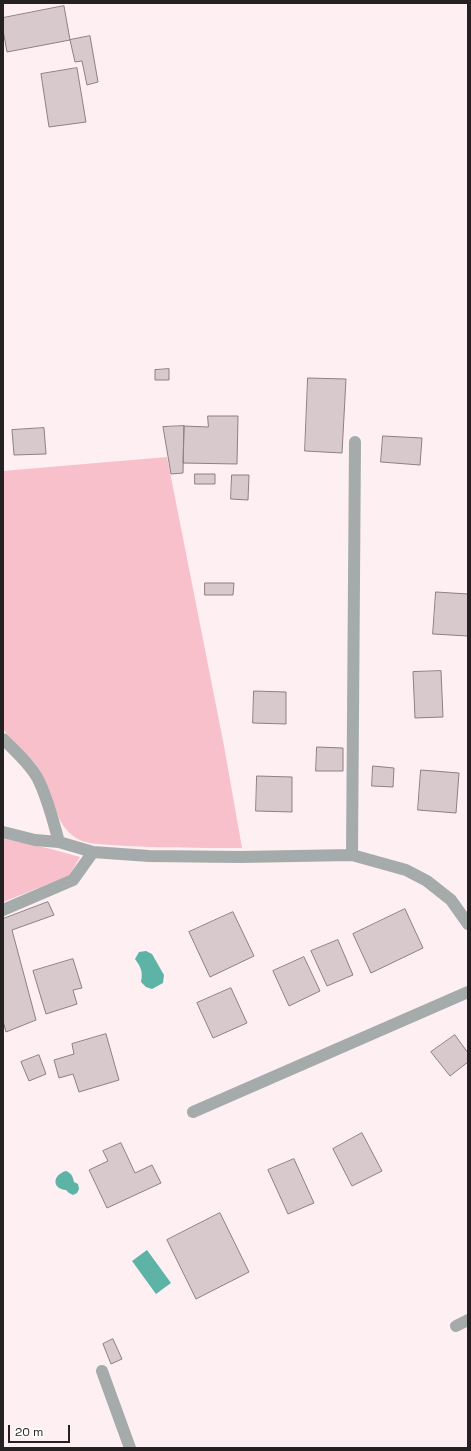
<!DOCTYPE html>
<html>
<head>
<meta charset="utf-8">
<style>
	body { margin:0 }
	#map { position:relative; width:471px; height:1451px; overflow:hidden; background:#feeff2; font-family:"Space Grotesk",sans-serif }
	canvas { display:block }
	.frame { position:absolute; inset:0; border:4px solid #252021; pointer-events:none }
	.scale { position:absolute; left:8px; top:1425px; width:62px; height:18px; box-sizing:border-box; border:2px solid #252021; border-top:0; padding-left:5px; font-size:12px; line-height:14px; white-space:nowrap; color:#252021; -webkit-text-stroke:3px #fff; paint-order:stroke }
</style>
</head>
<body>
<div id="map">
<canvas width="471" height="1451"></canvas>
<div class="frame"></div>
<div class="scale">20 m</div>
</div>
<script>
const g = document.querySelector('canvas').getContext('2d');
g.lineJoin = 'round';
function fill(path, color) { g.fillStyle = color; g.fill(path, 'evenodd'); }
function trace(path, color, width, dash) { g.strokeStyle = color; g.lineWidth = width; g.lineCap = dash ? 'butt' : 'round'; g.setLineDash(dash || []); g.stroke(path); }
fill(new Path2D(`
	M167,457L224,746L242,848C198,848 155,848 111,845C100,844 85,844 76,838C53,823 54,794 41,772C31,755 13,745 3,729V471Z
	M3,838L47,848L80,857L69,876L3,902Z`), '#f8c0cb');
fill(new Path2D(`
	M146,951L152,954L164,975L163,983L152,989L146,987L141,982C143,972 141,967 135,959L139,952Z
	M66,1171C71,1173 73,1176 74,1182L78,1184L79,1189L77,1193L73,1195L69,1193L66,1190C52,1189 52,1175 66,1171Z
	M147,1250L171,1283L156,1294L132,1261Z`), '#5db3a6');
const building = new Path2D(`
	M64,6L70,40L7,52L3,30V18Z
	M90,36L98,82L87,85L82,61L75,62L70,40Z
	M77,68L86,122L49,127L41,74Z
	M169,369V380H155V370Z
	M308,378L346,379L342,453L305,451Z
	M208,416H238L237,464L183,463L184,426L208,427Z
	M184,426L183,473L171,474L163,427Z
	M44,428L46,454L14,455L12,430Z
	M383,436L422,438L420,465L381,462Z
	M195,474H215V484H195Z
	M232,475H249L248,500L231,499Z
	M205,583H234L233,595H205Z
	M436,592L468,594V636L433,634Z
	M441,671L443,717L415,718L413,672Z
	M254,691L286,692V724L253,723Z
	M317,747L343,748V771H316Z
	M373,766L394,768L393,787L372,786Z
	M421,770L459,773L456,813L418,810Z
	M257,776L292,777V812L256,811Z
	M48,902L54,915L12,930L36,1020L6,1032L3,1021V919Z
	M405,909L423,948L371,973L353,934Z
	M233,912L254,956L210,977L189,932Z
	M338,940L353,975L327,986L311,951Z
	M304,957L320,991L289,1006L273,971Z
	M73,959L82,988L73,990L77,1004L46,1014L33,971Z
	M231,988L247,1023L213,1038L197,1003Z
	M106,1034L119,1080L79,1092L73,1074L59,1078L54,1060L74,1054L72,1044Z
	M455,1035L468,1053V1062L450,1076L431,1052Z
	M39,1055L46,1074L29,1081L21,1062Z
	M362,1133L382,1171L352,1186L333,1149Z
	M121,1143L135,1173L152,1165L161,1183L107,1208L89,1170L108,1161L103,1151Z
	M294,1159L314,1203L288,1214L268,1170Z
	M220,1213L249,1272L196,1299L167,1240Z
	M113,1339L122,1359L111,1364L103,1344Z`);
fill(building, '#d8c9cc');
trace(building, '#8d8082', 1);
trace(new Path2D(`
	M3,739C15,751 30,764 38,779C48,799 53,821 59,842L93,852L149,856L240,857L352,855L406,870L427,881L451,900L468,924
	M3,832L35,840L59,842
	M352,855L355,442
	M3,910L73,880L93,852
	M193,1112L468,992
	M456,1326L468,1320
	M102,1371L130,1448`), '#a5abaa', 12);
</script>
</body>
</html>
